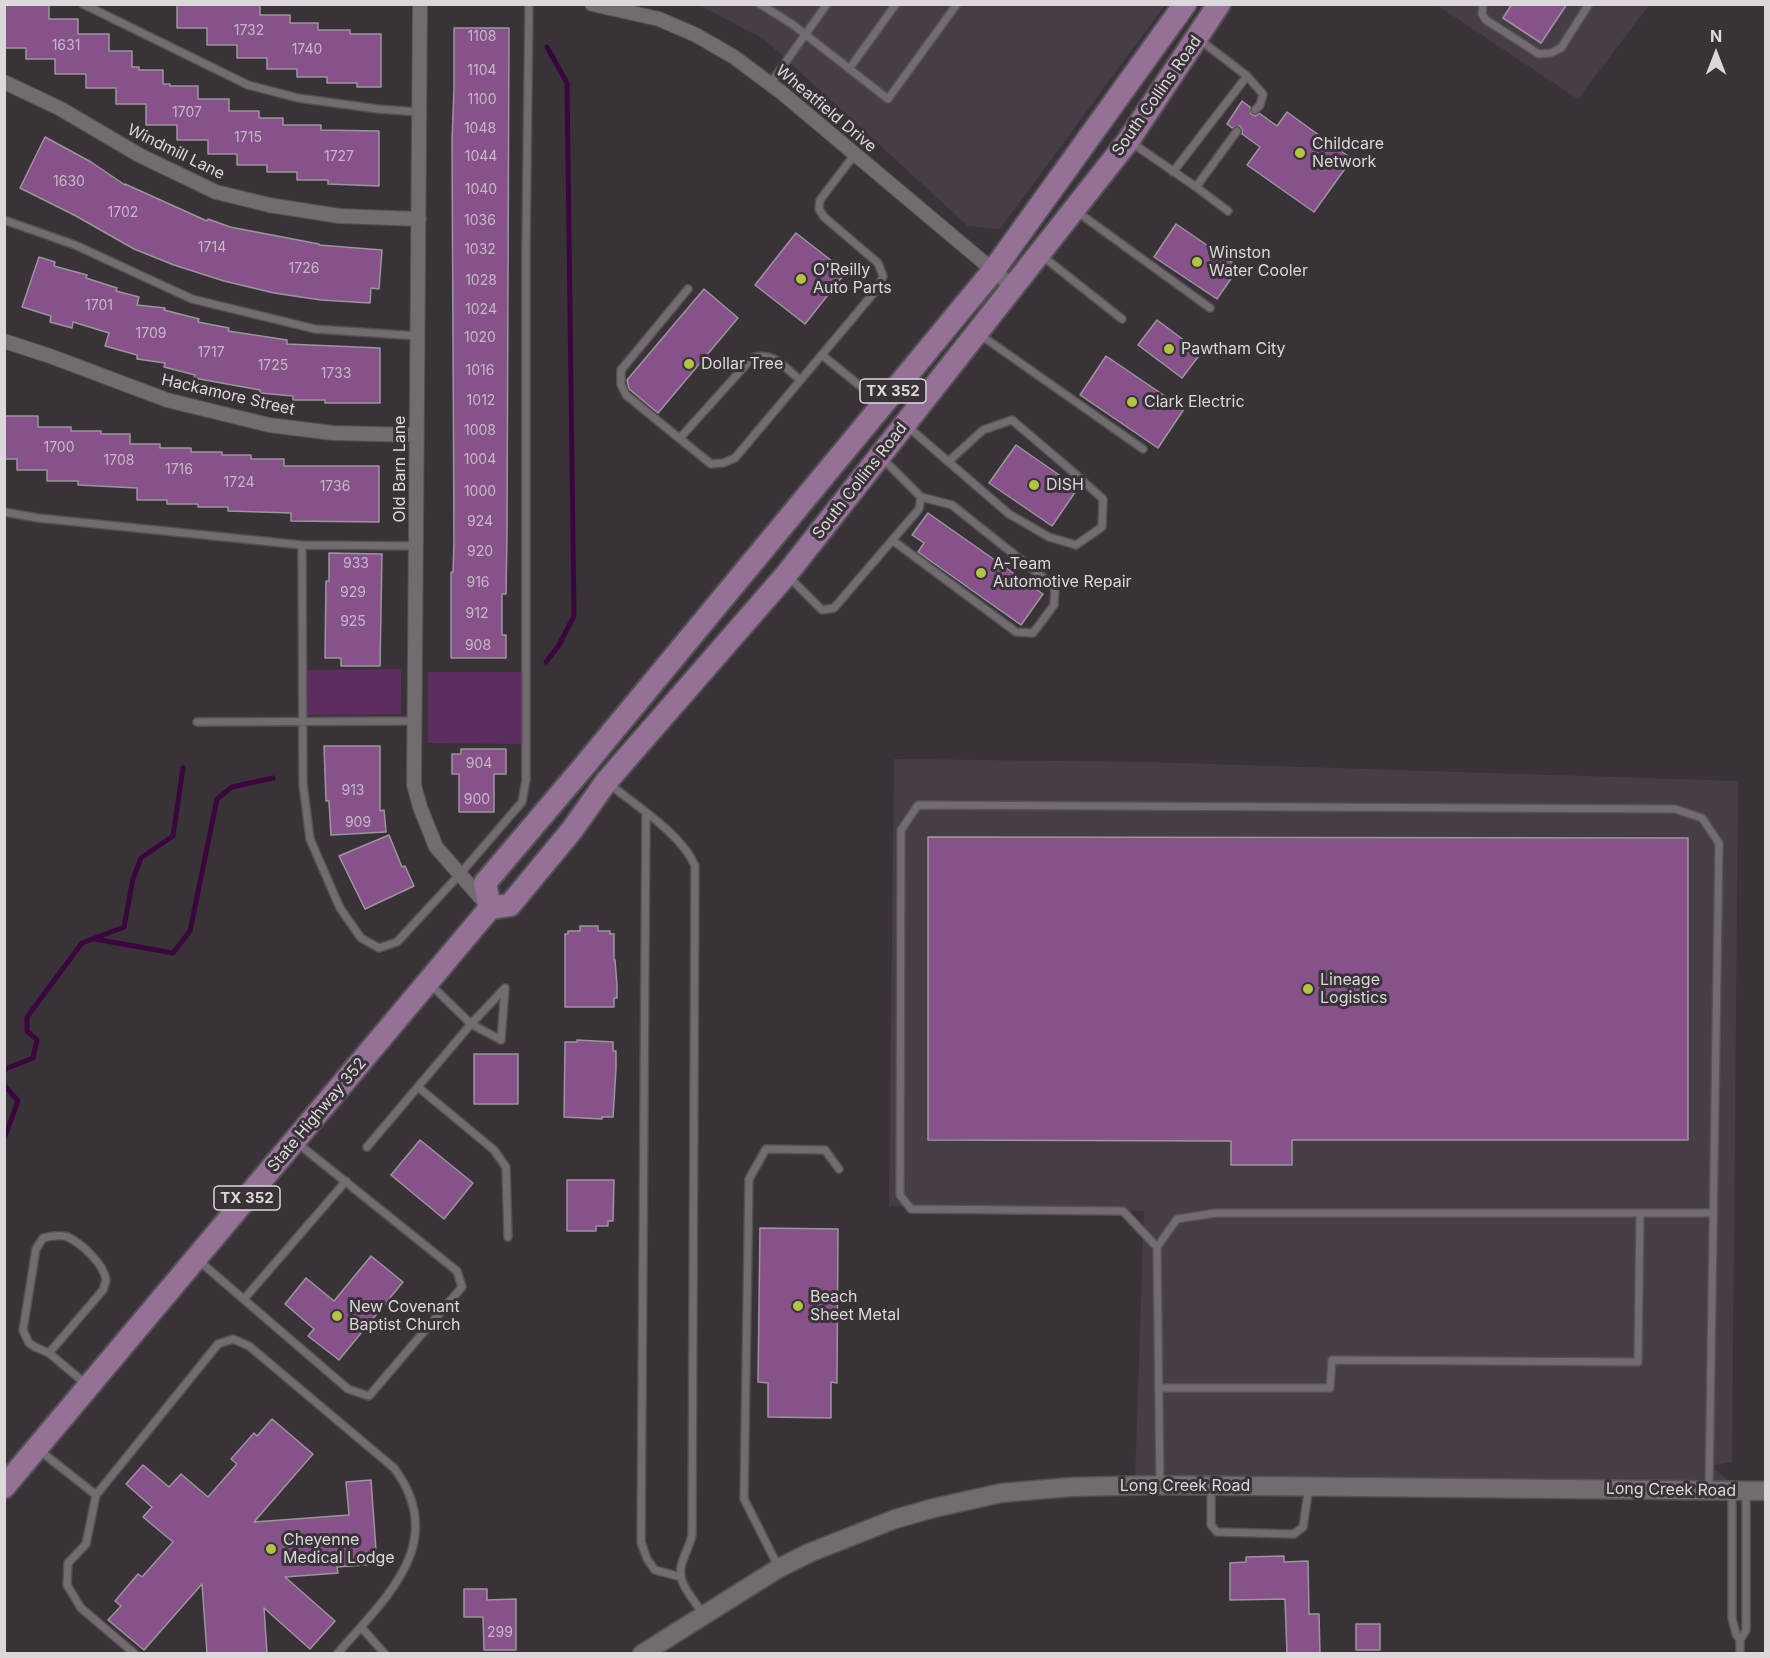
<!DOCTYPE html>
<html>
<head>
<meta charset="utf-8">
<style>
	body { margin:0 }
	#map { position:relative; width:1770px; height:1658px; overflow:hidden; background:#393339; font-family:Inter,sans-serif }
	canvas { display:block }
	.frame { position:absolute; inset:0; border:6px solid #dbd7db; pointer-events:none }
	.north { position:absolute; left:1686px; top:24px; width:60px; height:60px; -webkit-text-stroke:4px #393339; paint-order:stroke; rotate:0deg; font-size:16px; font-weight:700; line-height:24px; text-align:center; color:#dbd7db }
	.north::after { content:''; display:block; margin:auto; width:21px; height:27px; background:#dbd7db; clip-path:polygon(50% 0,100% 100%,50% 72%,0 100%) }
</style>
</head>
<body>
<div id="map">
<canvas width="1770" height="1658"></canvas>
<div class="frame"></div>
<div class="north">N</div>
</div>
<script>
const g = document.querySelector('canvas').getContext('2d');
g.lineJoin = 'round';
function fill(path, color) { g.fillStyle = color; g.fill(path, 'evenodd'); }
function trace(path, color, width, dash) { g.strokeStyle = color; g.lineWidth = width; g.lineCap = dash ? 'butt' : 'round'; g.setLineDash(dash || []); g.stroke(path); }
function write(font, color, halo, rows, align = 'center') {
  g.font = font + ' Inter,sans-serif'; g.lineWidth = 6; g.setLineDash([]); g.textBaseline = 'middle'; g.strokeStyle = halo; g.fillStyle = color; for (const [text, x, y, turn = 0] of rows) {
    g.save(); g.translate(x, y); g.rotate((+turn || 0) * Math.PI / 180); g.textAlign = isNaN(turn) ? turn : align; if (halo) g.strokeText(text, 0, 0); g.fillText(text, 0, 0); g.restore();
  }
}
fill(new Path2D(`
	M699,5H1165L1000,229L968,226L764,39Z
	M1437,5H1649L1578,99Z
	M894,759L1148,762L1738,781L1732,1462L1710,1466L1731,1482H1135L1144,1211L889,1206Z`), '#473d47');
fill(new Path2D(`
	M401,669V714L306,715V670Z
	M428,672H523V744L428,743Z`), '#5d2d60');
trace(new Path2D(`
	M546,662L559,645L574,616L567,83L547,47
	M95,939L173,953L190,931L217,799L232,787L273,778
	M4,1072L5,1069L33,1058L37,1040L27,1031V1017L82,943L124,927L133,879L141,858L173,836L183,768
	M4,1085L18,1101L4,1139`), '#3a073d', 5);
const building = new Path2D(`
	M4,4L49,5V19H78V34H109V51H132V67H139V70H163V84H170V86H198V99H229V111H259V118H283V125H321V130L379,131V186L328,184V180H297V172H267V165H237V154H208V140H177V125H146V104H116V88H86V74H55V59H26V48H4Z
	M177,4H260V15H290V23H318V30H350V34H381V87H357V83H327V77H297V69H267V58H237V45H207V28H177Z
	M1512,4H1567L1541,43L1503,18Z
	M454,28H509L507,535L506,594H502V635H506V658H451V572H453L454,541L452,140L454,89Z
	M1242,101L1250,107L1251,114L1256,116L1259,113L1277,126L1287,112L1352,159L1314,212L1247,165L1260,147L1242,134V129L1240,126L1232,128L1227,124Z
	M45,137L91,162L125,185V184L207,221L208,219L230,227L319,244V245L382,250L379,289L371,288L370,303L321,300L274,293L224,281L174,265L134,249L76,216L20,188Z
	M1176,224L1239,267L1217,299L1154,257Z
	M796,233L846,272L805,324L755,285Z
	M39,257L55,262L54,266L87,275L86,278L117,288L116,291L139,297L137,305L165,308L164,310L199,319L198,322L229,328L228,331L287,340V344L380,348V403H325V400H293V396L260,393V390L194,378L195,375L164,367L165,363L137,359V355L105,346L109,333L73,322L72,328L50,322L51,316L22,307Z
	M704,289L738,318L658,413L629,389L627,380Z
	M1157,320L1201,353L1182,378L1138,345Z
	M1106,356L1184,409L1158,448L1080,395Z
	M4,416H38V427H71V431H101V434H130V444H160V448H191V452H222V455H251V459H284V466H379V522L291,521V513L228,511V507H198V504H167V500H137V488L78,485V481H47V470H17V459H4Z
	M1016,445L1078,488L1052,526L989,483Z
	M928,513L1043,594L1021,625L918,552L924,543L912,535Z
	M329,553L382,554L380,666H341V658H325L326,581H329Z
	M324,746H380V811L384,810L386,832L331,835L329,801H326Z
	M461,749H506V774H494V812H459V774H452V754H461Z
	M389,835L402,867L405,866L414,886L365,909L339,856Z
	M928,837L1688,838V1140H1292V1165H1231V1141L928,1140Z
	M580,926H598V931H610V934H614V960H615L617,985V998H614V1007H565V934H568V931H580Z
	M577,1040L613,1042V1051H616V1069L613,1117H602V1119L564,1117L565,1042H577Z
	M474,1054H518V1104H474Z
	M420,1140L473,1183L444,1219L391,1175Z
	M567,1180H614L613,1221H608V1226H596V1231H567Z
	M760,1228L838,1229L837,1383L831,1382V1418L768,1417V1383L758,1382Z
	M371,1256L403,1282L339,1360L308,1336L314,1329L285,1304L306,1278L334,1301Z
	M272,1419L313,1454L254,1522L349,1515L346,1482L371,1480L377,1564L337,1567L338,1573L285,1577L335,1621L310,1649L264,1608L267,1653H207L202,1584L144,1650L108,1620L121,1606L115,1601L138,1574L142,1577L173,1542L143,1517L152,1507L126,1484L143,1465L169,1487L181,1474L208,1497L237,1464L231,1459L254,1433L257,1436Z
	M1284,1556V1562L1308,1561L1309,1614H1319L1320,1653H1287L1285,1599L1230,1600V1563L1246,1562V1557Z
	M464,1589H487V1600L516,1599V1650H484L483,1617H464Z
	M1356,1624H1380V1650H1356Z`);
fill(building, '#87528a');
trace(building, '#9c969c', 1.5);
const service = new Path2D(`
	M83,4L248,85L298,98L378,109L419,112
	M760,4L792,24L888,99L957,4
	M1483,4L1482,14L1486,20L1539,54L1551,53L1561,48L1589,4
	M1200,40L1247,76L1263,94L1260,105L1255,110
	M849,69L896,4
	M770,84L827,4
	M1132,143L1196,187L1228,211
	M1173,172L1247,76
	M1196,187L1237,131
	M1076,211L1210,308
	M4,220L75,245L192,299L315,329L418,336
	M1041,255L1122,319
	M688,289L621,370V384L626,395L711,464L723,463L735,458L878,288L883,276L878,263L824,217L819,209L820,200L855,154
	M979,334L1143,449
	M822,355L880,402
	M907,426L1009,514L1049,537L1076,545L1102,527L1103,499L1065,465L1012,420L983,430L948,462
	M680,438L752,358C774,351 784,367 800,380
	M4,512L38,518L302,545L416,546
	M892,540L1016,632L1033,633L1054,605L1055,587L952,505L921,497
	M302,545L303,784L310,839L340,908L361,938L379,948L397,942L460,874L522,802L526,779V245L529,4
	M788,576L822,610L834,608L919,509L921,497L883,459
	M197,722L416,721
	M608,783C635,805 682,834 695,866L692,1535C690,1546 683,1556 681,1567C678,1585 695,1601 704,1615
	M646,814L641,1542L647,1559L655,1570L681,1577
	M505,988L501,1040L471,1024Z
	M418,1087L494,1150L506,1167L508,1237
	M367,1147L471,1024L430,984
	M1157,1247L1177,1219L1216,1213H1713
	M198,1260L348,1389L369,1396L462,1287L457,1271L296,1142
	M244,1299L346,1181
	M49,1353L103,1290L106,1280C104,1264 82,1244 68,1237C60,1234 51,1236 43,1238L36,1249L23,1330L29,1343L35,1347L49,1353L87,1385
	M1159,1388H1330L1332,1360L1638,1362L1640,1213
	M39,1450L96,1495L86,1544L68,1563L67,1585L81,1608L135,1654
	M1160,1485L1157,1247L1123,1211L911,1209L900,1195L901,830L918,805L1675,809L1702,818L1719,843L1709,1490
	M1211,1488V1525L1217,1532L1294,1534L1303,1527L1309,1487
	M1732,1493V1618L1736,1634L1740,1640
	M96,1495L218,1344L233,1339L249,1346L394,1468C450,1543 385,1598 337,1654
	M778,1566L744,1499L749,1179L766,1149L825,1150L839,1169
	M361,1627L385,1654
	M1740,1654V1640L1746,1630V1493`);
const minor = new Path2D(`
	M420,4L414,785L420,807L436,847L486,904
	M592,4L659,19L696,35L734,57L781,92L1013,287
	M4,82L59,108L141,156L216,192L269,205L339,216L419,219
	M4,341L50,356L167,400L269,425L333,433L417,435`);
const tertiary = new Path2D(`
	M642,1654L779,1568L809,1553L895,1519L934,1508L1001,1493L1071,1487L1160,1485L1766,1491`);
const primary = new Path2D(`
	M490,908L485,883L585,765L993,271L1185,4
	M4,1487L490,908L510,905L572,830L606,782L786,575L1128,141L1219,4`);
trace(service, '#545054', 10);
trace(minor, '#545054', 16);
trace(tertiary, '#545054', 21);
trace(primary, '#545054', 26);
trace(service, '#726c72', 7);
trace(minor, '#726c72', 14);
trace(tertiary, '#726c72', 18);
trace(primary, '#957097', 22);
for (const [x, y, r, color] of [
	[1300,153,6,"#b4c24a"],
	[1197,262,6,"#b4c24a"],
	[801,279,6,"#b4c24a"],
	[1169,349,6,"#b4c24a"],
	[689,364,6,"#b4c24a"],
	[1132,402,6,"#b4c24a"],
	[1034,485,6,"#b4c24a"],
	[981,573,6,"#b4c24a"],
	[1308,989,6,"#b4c24a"],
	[798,1306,6,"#b4c24a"],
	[337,1316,6,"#b4c24a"],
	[271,1549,6,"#b4c24a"]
]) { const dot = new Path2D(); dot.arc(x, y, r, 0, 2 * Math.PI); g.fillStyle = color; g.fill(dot); trace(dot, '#393339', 2); }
write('14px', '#c6b6c7', null, [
	["1732",249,31],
	["1108",482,37],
	["1631",66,46],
	["1740",307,50],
	["1104",482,71],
	["1100",482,100],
	["1707",187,113],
	["1048",480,129],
	["1715",248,138],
	["1727",339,157],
	["1044",481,157],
	["1630",69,182],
	["1040",481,190],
	["1702",123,213],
	["1036",480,221],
	["1714",212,248],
	["1032",480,250],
	["1726",304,269],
	["1028",481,281],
	["1701",99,306],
	["1024",481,310],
	["1709",151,334],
	["1020",480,338],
	["1717",211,353],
	["1725",273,366],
	["1016",480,371],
	["1733",336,374],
	["1012",481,401],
	["1008",480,431],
	["1700",59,448],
	["1004",480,460],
	["1708",119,461],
	["1716",179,470],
	["1724",239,483],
	["1736",335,487],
	["1000",480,492],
	["924",480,522],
	["920",480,552],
	["933",356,564],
	["916",478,583],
	["929",353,593],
	["912",477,614],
	["925",353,622],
	["908",478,646],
	["904",479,764],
	["913",353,791],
	["900",477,800],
	["909",358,823],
	["299",500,1633]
]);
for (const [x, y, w] of [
	[893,391,66],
	[247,1198,66]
]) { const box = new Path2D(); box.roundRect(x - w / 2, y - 12, w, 24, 4.5); g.fillStyle = '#393339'; g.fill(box); trace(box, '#dbd7db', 1.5); }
write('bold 15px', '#dbd7db', null, [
	["TX 352",893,391],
	["TX 352",247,1198]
]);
write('16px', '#dbd7db', '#393339', [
	["South Collins Road",1157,96,-55],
	["Wheatfield Drive",826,109,40],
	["Windmill Lane",176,152,26],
	["Hackamore Street",228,395,13],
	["Old Barn Lane",400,469,-90],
	["South Collins Road",860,481,-52],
	["State Highway 352",317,1115,-50],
	["Long Creek Road",1185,1486],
	["Long Creek Road",1671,1490,1]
]);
write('16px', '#dbd7db', '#393339', [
	["Childcare",1312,144],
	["Network",1312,162],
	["Winston",1209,253],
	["Water Cooler",1209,271],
	["O'Reilly",813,270],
	["Auto Parts",813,288],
	["Pawtham City",1181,349],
	["Dollar Tree",701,364],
	["Clark Electric",1144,402],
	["DISH",1046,485],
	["A-Team",993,564],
	["Automotive Repair",993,582],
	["Lineage",1320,980],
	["Logistics",1320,998],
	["Beach",810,1297],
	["Sheet Metal",810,1315],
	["New Covenant",349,1307],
	["Baptist Church",349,1325],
	["Cheyenne",283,1540],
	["Medical Lodge",283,1558]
], 'left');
</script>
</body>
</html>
